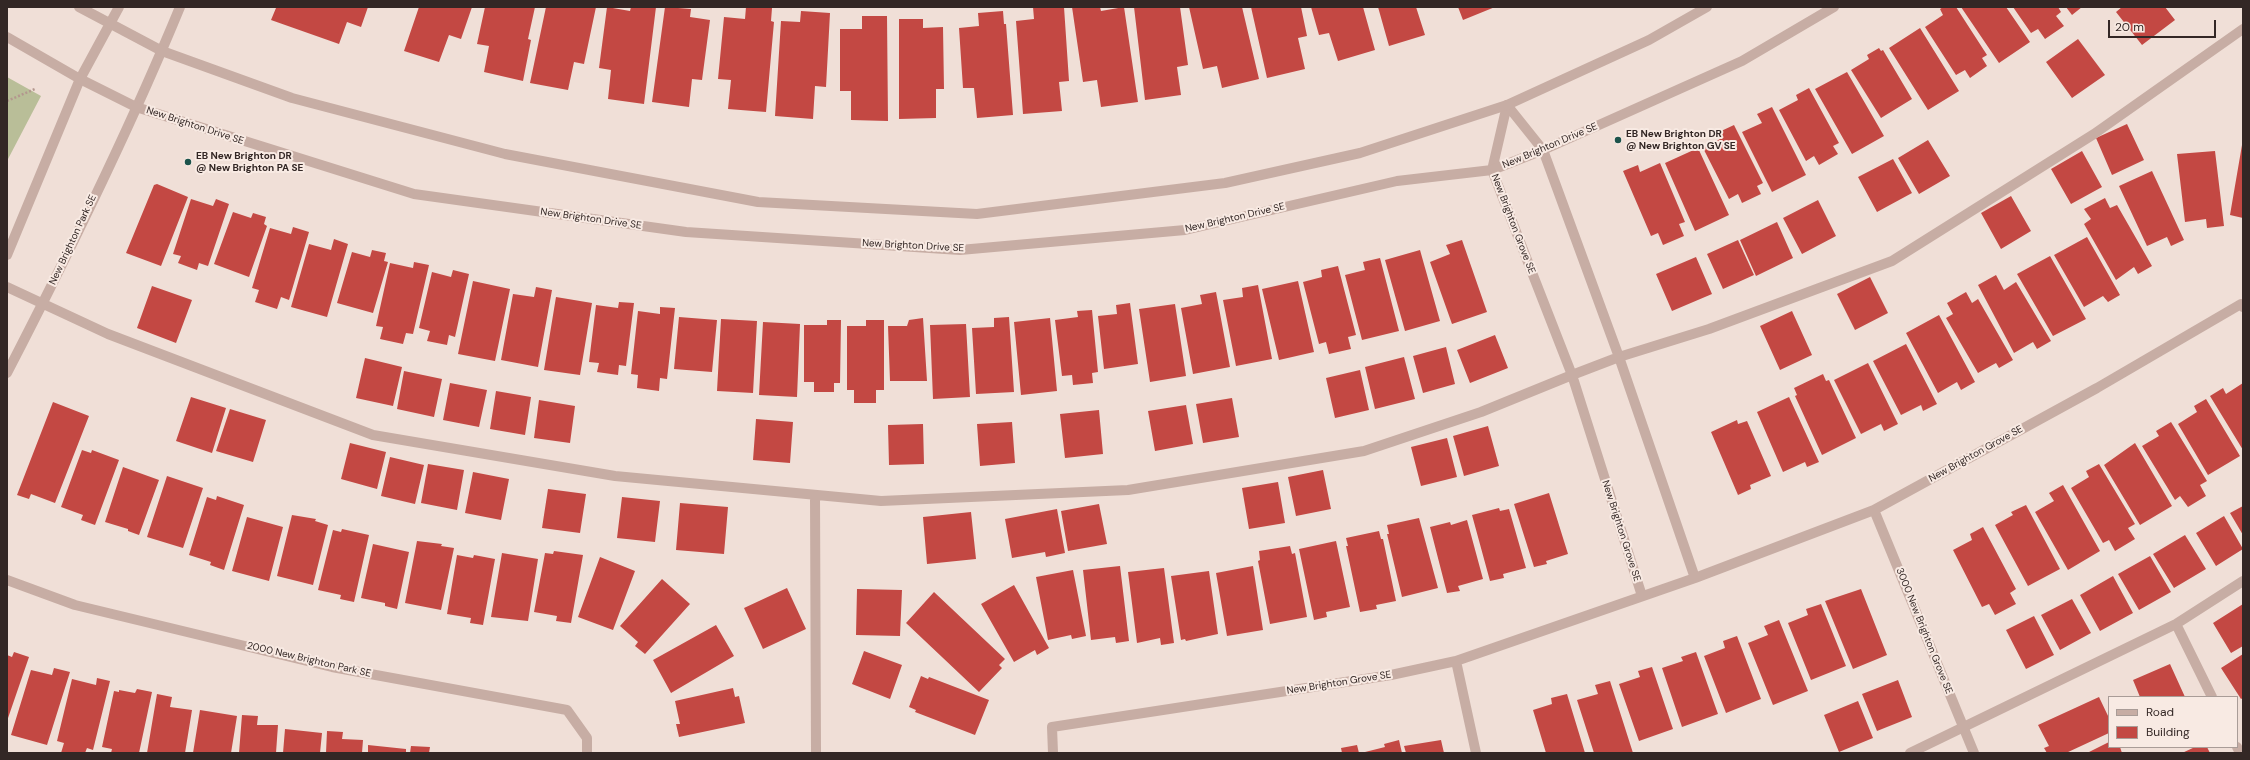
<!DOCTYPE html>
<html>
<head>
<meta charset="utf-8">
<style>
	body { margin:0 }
	#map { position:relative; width:2250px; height:760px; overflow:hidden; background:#f0dfd7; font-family:"DM Sans",sans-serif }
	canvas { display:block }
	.frame { position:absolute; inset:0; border:8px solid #332725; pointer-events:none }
	.legend { position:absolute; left:2108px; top:696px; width:130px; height:52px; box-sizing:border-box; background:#f8eae3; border:1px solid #a99c97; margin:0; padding:5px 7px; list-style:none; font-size:12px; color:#332725 }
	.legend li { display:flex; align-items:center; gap:8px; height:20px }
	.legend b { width:20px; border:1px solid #a99c97 }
	.scale { position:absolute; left:2108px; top:20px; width:108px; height:18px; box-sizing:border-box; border:2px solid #332725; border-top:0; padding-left:5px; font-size:12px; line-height:14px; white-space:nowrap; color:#332725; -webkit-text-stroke:3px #f8eae3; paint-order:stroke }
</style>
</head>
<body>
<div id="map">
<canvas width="2250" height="760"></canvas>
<div class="frame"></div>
<ul class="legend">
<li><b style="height:5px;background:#c7ada4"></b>Road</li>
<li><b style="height:11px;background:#c34843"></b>Building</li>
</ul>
<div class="scale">20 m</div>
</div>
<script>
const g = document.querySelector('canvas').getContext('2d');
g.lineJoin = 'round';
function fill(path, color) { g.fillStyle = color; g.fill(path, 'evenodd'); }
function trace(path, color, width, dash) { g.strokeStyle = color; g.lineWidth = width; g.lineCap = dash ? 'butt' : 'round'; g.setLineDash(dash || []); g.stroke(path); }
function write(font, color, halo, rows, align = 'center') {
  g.font = font + ' "DM Sans",sans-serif'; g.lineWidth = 4; g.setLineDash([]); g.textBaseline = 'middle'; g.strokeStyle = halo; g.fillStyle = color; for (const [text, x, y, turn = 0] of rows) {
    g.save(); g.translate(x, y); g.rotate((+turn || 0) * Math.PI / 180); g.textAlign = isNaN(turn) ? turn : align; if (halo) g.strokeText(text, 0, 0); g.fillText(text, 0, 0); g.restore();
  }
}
fill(new Path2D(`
	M7,77L41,96L7,161Z`), '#b9be98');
fill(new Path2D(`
	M273,7H368L361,27L347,22L339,44L271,20L276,8Z
	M419,7H472L461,39L449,35L439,62L404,51Z
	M485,7H535L528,39L531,40L523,81L484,72L489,46L477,44Z
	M546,7H596L584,64L574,62L568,90L530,83Z
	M607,7L630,11L631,7H656L644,104L608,99L611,70L599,68Z
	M665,7L691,9L690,17L710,20L702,80L692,79L689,107L652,102Z
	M746,7L772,8L771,21L774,22L766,112L728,109L731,80L718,79L724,17L745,19Z
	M1033,7H1064L1069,81L1059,82L1062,111L1023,114L1016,21L1034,19Z
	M1072,7H1100L1101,11L1124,7L1138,102L1101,107L1097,80L1083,82Z
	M1134,7H1180L1188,65L1177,67L1181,95L1145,100Z
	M1189,7H1242L1259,79L1222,88L1217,66L1203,69Z
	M1251,7H1301L1307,36L1298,38L1305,69L1267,78Z
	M1311,7H1363L1375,50L1338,61L1329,33L1319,35Z
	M1378,7H1416L1425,35L1389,46Z
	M1458,7H1495L1463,20Z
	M1943,7H1956L1987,55L1982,58L1987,66L1970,78L1965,70L1956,75L1925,27L1943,15L1940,9Z
	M1961,7H2006L2030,42L1999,63Z
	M2013,7H2058L2061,12L2056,16L2064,26L2045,39L2038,29L2031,33Z
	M2066,7H2082L2072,15Z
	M2122,7H2165L2175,20L2142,45L2116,12Z
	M801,11L830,13L826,87L815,86L813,119L775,116L781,21L800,22Z
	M1003,11L1004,24H1006L1013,115L977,118L974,88H963L959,28L979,26L978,13Z
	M862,16H887L888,121L851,120V91H840V29H862Z
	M899,19H923V28L943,27L944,89H936V118L899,119Z
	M1920,28L1959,91L1928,110L1889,48Z
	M2078,39L2105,75L2072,98L2046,62Z
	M1879,48L1881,51L1883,50L1912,99L1881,118L1851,70L1869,59L1867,55Z
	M1847,72L1884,136L1852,154L1815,89Z
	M1809,88L1839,143L1833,146L1838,154L1819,165L1814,156L1806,161L1779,110L1798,100L1796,95Z
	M1772,107L1806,175L1772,192L1742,132L1762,123L1757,114Z
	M2127,124L2144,160L2112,175L2096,138Z
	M1734,125L1763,183L1757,186L1761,194L1742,203L1738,194L1729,199L1703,148L1722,138L1719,132Z
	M1928,140L1950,176L1919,194L1898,158Z
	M2242,145L2243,146V218L2230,215Z
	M1698,148L1729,215L1695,231L1665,163Z
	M2082,151L2102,187L2071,204L2051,169Z
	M2215,151L2224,226L2207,228L2206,219L2185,222L2177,154Z
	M1893,159L1912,193L1877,212L1858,177Z
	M1660,163L1685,222L1679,224L1684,236L1663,245L1658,233L1651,236L1623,171L1638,165L1640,172Z
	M2152,171L2184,240L2171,246L2167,237L2147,246L2119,186Z
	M157,184L188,197L161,266L126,253L154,185Z
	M2011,196L2031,231L2001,249L1981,213Z
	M2105,198L2110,208L2117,205L2152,266L2138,274L2134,267L2116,280L2084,224L2091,219L2084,209Z
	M191,199L213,206L216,199L229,204L208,266L199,263L197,270L178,263L181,256L173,254Z
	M1818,200L1836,236L1802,254L1783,218Z
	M233,212L251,218L253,213L266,217L264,224L267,226L249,277L214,264Z
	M1777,222L1793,258L1756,276L1740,240Z
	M293,227L309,232L289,300L281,297L277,309L255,302L259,290L252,288L270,228L291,234Z
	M2087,237L2120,295L2108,302L2103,296L2084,307L2054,255Z
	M334,239L348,244L327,317L291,307L309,244L331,250Z
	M1462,240L1487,312L1452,324L1430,262L1450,254L1446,245Z
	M1738,240L1754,275L1723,289L1707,254Z
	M372,250L386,253L384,261L388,262L373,313L337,303L352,252L370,257Z
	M1420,250L1440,321L1405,331L1385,260Z
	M2050,256L2086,319L2053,336L2017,274Z
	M1696,257L1712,294L1672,311L1656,274Z
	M1380,258L1399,331L1362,340L1345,275L1365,270L1363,262Z
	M414,262L429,265L413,334L406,333L403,344L380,339L383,327L376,326L390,263L413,268Z
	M1338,266L1356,335L1348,337L1351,349L1329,354L1326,342L1319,344L1303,282L1322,277L1321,270Z
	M453,270L469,274L455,337L449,335L447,345L427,341L430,331L419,328L432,272L451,277Z
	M1996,275L2004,290L2016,282L2051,341L2037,349L2033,342L2014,353L1978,285Z
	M1870,277L1888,313L1855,330L1837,294Z
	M473,281L510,289L495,361L458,354Z
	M1298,281L1314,352L1279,360L1262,289Z
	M1258,285L1272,359L1236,366L1223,300L1243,297L1242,288Z
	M152,286L192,300L176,343L137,328Z
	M536,287L552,290L538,367L501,360L513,294L534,297Z
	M1216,292L1230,367L1193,374L1181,308L1202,304L1200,295Z
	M1966,292L1972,303L1978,299L2013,360L1999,368L1996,363L1978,373L1946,318L1953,314L1947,303Z
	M556,297L592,303L580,375L544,370Z
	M619,302L634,303L626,366L619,365L618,375L597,372L599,363L589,362L596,305L618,308Z
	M1130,303L1138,364L1104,369L1098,316L1117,314L1116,305Z
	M1175,304L1186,376L1150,382L1139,309Z
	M660,307L675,308L667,379L660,378L659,391L637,388L638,375L631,374L638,311L660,314Z
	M1092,310L1098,372L1092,373L1093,383L1073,385L1072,375L1062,376L1055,320L1078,317L1077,311Z
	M1792,311L1812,355L1780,370L1760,326Z
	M1939,315L1975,382L1961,390L1957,382L1938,393L1906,333Z
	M679,317L717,320L712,372L674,369Z
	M1009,317L1014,392L976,394L972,328L994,327V318Z
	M923,318L927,381H890L888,326H907L909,320Z
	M1050,318L1057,391L1021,395L1014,322Z
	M721,319L757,321L753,393L717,391Z
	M827,320H841L840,383H834V392H814V382H804V325H827Z
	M866,320H884V390H876V403H854V390H847V326H866Z
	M763,322L800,324L797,397L759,395Z
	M966,324L970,397L933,399L930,325Z
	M1495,335L1508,368L1470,383L1457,350Z
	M1906,344L1937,404L1923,411L1921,405L1901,415L1873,361Z
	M1446,347L1455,384L1423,393L1413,356Z
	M1404,357L1415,399L1375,409L1365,367Z
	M365,358L402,367L393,406L356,398Z
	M1868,363L1898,424L1884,431L1881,424L1861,434L1834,380Z
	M1360,370L1369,410L1335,418L1326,378Z
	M404,371L442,379L434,417L397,409Z
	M1823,374L1826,381L1829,380L1856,438L1822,455L1795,396L1797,395L1794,388Z
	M450,383L487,390L479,427L443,420Z
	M2243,383V450L2210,396L2223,388L2226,394Z
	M496,391L531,397L525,435L490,429Z
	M191,397L226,408L212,453L176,441Z
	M1789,397L1819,462L1807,467L1805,462L1783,472L1757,412Z
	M1232,398L1239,437L1203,443L1196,404Z
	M2206,399L2240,456L2208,475L2178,424L2197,412L2194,406Z
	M539,400L575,406L570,443L534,438Z
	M53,402L89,416L55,503L31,494L29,499L17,495Z
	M1186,405L1193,444L1155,451L1148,411Z
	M230,409L266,420L253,462L216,451Z
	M1099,410L1103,454L1065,458L1060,414Z
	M756,419L793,422L790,463L753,460Z
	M1737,420L1738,424L1747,421L1771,476L1750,485L1751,489L1738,495L1711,432Z
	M1012,422L1015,463L980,466L977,424Z
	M2171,422L2207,481L2200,485L2206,496L2188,507L2180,496L2175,500L2142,446L2159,436L2156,431Z
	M923,424L924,464L889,465L888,425Z
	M1488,426L1499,466L1464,476L1453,436Z
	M1447,438L1457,477L1421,486L1411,447Z
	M350,443L386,452L377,489L341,479Z
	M2135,443L2172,506L2140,525L2104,465Z
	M82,450L91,453L92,450L119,460L95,525L81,520L83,515L61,507Z
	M390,457L424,465L415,504L381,496Z
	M428,464L464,470L457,510L421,503Z
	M2099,464L2135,524L2128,528L2135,539L2115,551L2109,540L2103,543L2071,488L2089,477L2086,471Z
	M123,467L159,480L139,535L128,531V529L105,522Z
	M1323,470L1331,509L1296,516L1288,477Z
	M473,472L509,479L501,520L465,513Z
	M167,476L203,488L183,548L147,537Z
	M1278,482L1285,523L1249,529L1242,488Z
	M2063,485L2100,551L2068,570L2035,512L2054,501L2049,493Z
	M548,489L586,494L580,533L542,528Z
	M1549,493L1568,554L1546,561L1547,564L1534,567L1514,504Z
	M217,496L244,505L224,570L210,565L211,562L189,555L207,497L216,500Z
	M622,497L660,501L655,542L617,538Z
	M680,503L728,507L724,554L676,550Z
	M1099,504L1107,544L1068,551L1061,511Z
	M2026,505L2060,569L2028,586L1995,525L2013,515L2011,512Z
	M2243,506V535L2230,513Z
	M1499,508L1500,511L1509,509L1526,568L1503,574L1504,578L1490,581L1472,515Z
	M1057,509L1065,553L1046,557L1045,552L1012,558L1005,519Z
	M971,512L976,559L927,564L923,517Z
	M292,515L316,519L315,521L328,525L313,585L277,576Z
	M2224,516L2243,549L2216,566L2196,533Z
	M247,517L283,527L269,581L232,571Z
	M1419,518L1438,588L1402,597L1387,534H1389L1387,525Z
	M1467,520L1483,579L1458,586L1460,591L1447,593L1430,527L1450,522L1451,525Z
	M1983,527L2016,589L2010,593L2016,604L1995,615L1989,604L1982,607L1953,550L1972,540L1970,534Z
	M342,529L369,535L354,602L340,599L341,595L318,590L333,530L341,532Z
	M1379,531L1381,539H1383L1396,601L1376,605L1377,609L1360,612L1346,546H1348L1346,538Z
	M2185,535L2206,569L2174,588L2153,554Z
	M417,541L442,544L441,546L454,548L441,610L405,603Z
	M1336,541L1350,607L1326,612L1327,617L1314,620L1299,549Z
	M373,544L409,552L397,609L385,606V603L361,598Z
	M1290,546L1292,554L1295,553L1307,617L1270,624L1258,561L1260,560L1259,551Z
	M554,551L583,555L571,623L556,621L557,616L534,612L545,553L553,554Z
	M502,553L538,559L528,621L491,617Z
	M457,555L473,558L474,555L495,559L483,625L470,623L471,618L447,614Z
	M2150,556L2171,592L2139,610L2118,574Z
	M600,557L635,571L613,630L578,617Z
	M1120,566L1129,641L1116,643L1115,637L1091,640L1083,570Z
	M1253,566L1263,630L1227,636L1216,573Z
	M1164,568L1174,643L1161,645L1160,638L1137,643L1128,572Z
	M1073,570L1086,636L1072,639L1071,635L1048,640L1036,577Z
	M1209,571L1218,634L1186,641L1185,639L1181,640L1171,576Z
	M2113,576L2133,613L2100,631L2080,595Z
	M662,579L690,604L645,654L635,646L638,642L620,626Z
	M1014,585L1049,648L1037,655L1035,650L1014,662L981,604Z
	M787,588L806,629L763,649L744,608Z
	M857,589L902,590L900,636L856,635Z
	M1861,589L1887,655L1853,669L1825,601Z
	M934,592L1005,659L999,665L1002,668L979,692L906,623Z
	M2072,599L2091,633L2060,650L2041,615Z
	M1821,604L1846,666L1811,680L1788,623L1808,615L1806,609Z
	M2243,604V646L2231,653L2213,623Z
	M2034,616L2054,655L2026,669L2006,630Z
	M1779,620L1808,691L1773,705L1748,643L1768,635L1764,626Z
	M716,625L734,656L671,693L653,660Z
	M1737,636L1761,699L1726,713L1704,656L1725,648L1723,641Z
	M864,651L902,665L890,699L852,684Z
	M14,652L29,657L7,721V655L12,657Z
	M1696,652L1718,714L1682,727L1662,668L1683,661L1681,657Z
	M2243,654V698L2241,699L2221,668Z
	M2170,664L2185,697H2140L2133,680Z
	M1652,667L1673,729L1639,741L1619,684L1640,677L1638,671Z
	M54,668L70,672L47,745L11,735L31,670L52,675Z
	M921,676L928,679L929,677L989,700L975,735L915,712L916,710L909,707Z
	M97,678L110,681L93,750L87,748L85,753H61L64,743L57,741L72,679L96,685Z
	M1898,680L1912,717L1877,731L1862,694Z
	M1610,681L1633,753H1594L1577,700L1598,694L1595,685Z
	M733,688L735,697L739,696L745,723L679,737L676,724H680L675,701Z
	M137,689L152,692L139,753H111L112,749L102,747L114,691L119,692V690L135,693Z
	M157,694L172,697L170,707L192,710L185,753H147Z
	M1567,694L1585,753H1546L1533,710L1552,704L1551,698Z
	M2099,697L2109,718V733L2066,753H2047L2044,748L2049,746L2038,725Z
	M1858,701L1873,738L1839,752L1824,715Z
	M200,710L237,716L231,753H193Z
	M242,715L258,716L257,725H278L276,753H239Z
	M285,729L322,733L320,753H283Z
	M327,731L343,732L342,739L363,740L362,753H326Z
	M1399,740L1402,753H1361L1385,747L1384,744Z
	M1441,740L1444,753H1406L1404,746Z
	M2109,742V747H2120L2122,753H2087Z
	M368,745L406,749V753H368Z
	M1357,745L1359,753H1342L1341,748Z
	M411,746L430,747L429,753H410Z
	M2195,747H2207L2210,753H2182Z`), '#c34843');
trace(new Path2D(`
	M7,101L35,89`), '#b3978e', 2.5, [2, 2]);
trace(new Path2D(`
	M7,287L108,334L373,435L615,476L881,501L1128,490L1364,451L1481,412L1572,375
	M1619,357L1709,329L1892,261L2094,134L2243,29
	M815,495L816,753
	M2176,624L2212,697
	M2237,747L2240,753
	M1910,753L2176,624L2243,581`), '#c7ada4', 10);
trace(new Path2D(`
	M1507,105L1492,170L1572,375L1642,596
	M1507,105L1543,150L1619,357L1695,578
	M7,255L80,79L119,7
	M7,373C69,253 129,131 180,7
	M1572,375L1619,357
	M1874,510L1974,753
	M7,580L75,605L332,667L567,710L587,738V753
	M1456,661L1476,753
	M1053,753L1052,727L1391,675L1456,661L1695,578L1874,510L2097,388L2241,304L2243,307`), '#c7ada4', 10);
trace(new Path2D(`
	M79,7L162,51L292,98L505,154L758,202L977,214L1225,183L1360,153L1507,105L1649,40L1707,7
	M7,37L80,79L136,107L414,194L686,232L960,250L1185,230L1397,181L1492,170L1543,150L1742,61L1834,7`), '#c7ada4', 10);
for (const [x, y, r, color] of [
	[1618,140,4,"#1c534b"],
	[188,162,4,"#1c534b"]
]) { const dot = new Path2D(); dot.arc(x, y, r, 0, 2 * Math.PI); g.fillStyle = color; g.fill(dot); trace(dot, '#f8eae3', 1.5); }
write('10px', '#332725', '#f8eae3', [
	["New Brighton Drive SE",195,126,18],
	["New Brighton Drive SE",1550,146,-23],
	["New Brighton Drive SE",1235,218,-13],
	["New Brighton Drive SE",591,219,8],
	["New Brighton Grove SE",1513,224,69],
	["New Brighton Park SE",73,240,-65],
	["New Brighton Drive SE",913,246,3],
	["New Brighton Grove SE",1976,454,-29],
	["New Brighton Grove SE",1621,531,72],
	["3000 New Brighton Grove SE",1924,631,68],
	["2000 New Brighton Park SE",309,660,13],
	["New Brighton Grove SE",1339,683,-9]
]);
write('bold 10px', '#332725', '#f8eae3', [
	["EB New Brighton DR",1626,134],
	["@ New Brighton GV SE",1626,146],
	["EB New Brighton DR",196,156],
	["@ New Brighton PA SE",196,168]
], 'left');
</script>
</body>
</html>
